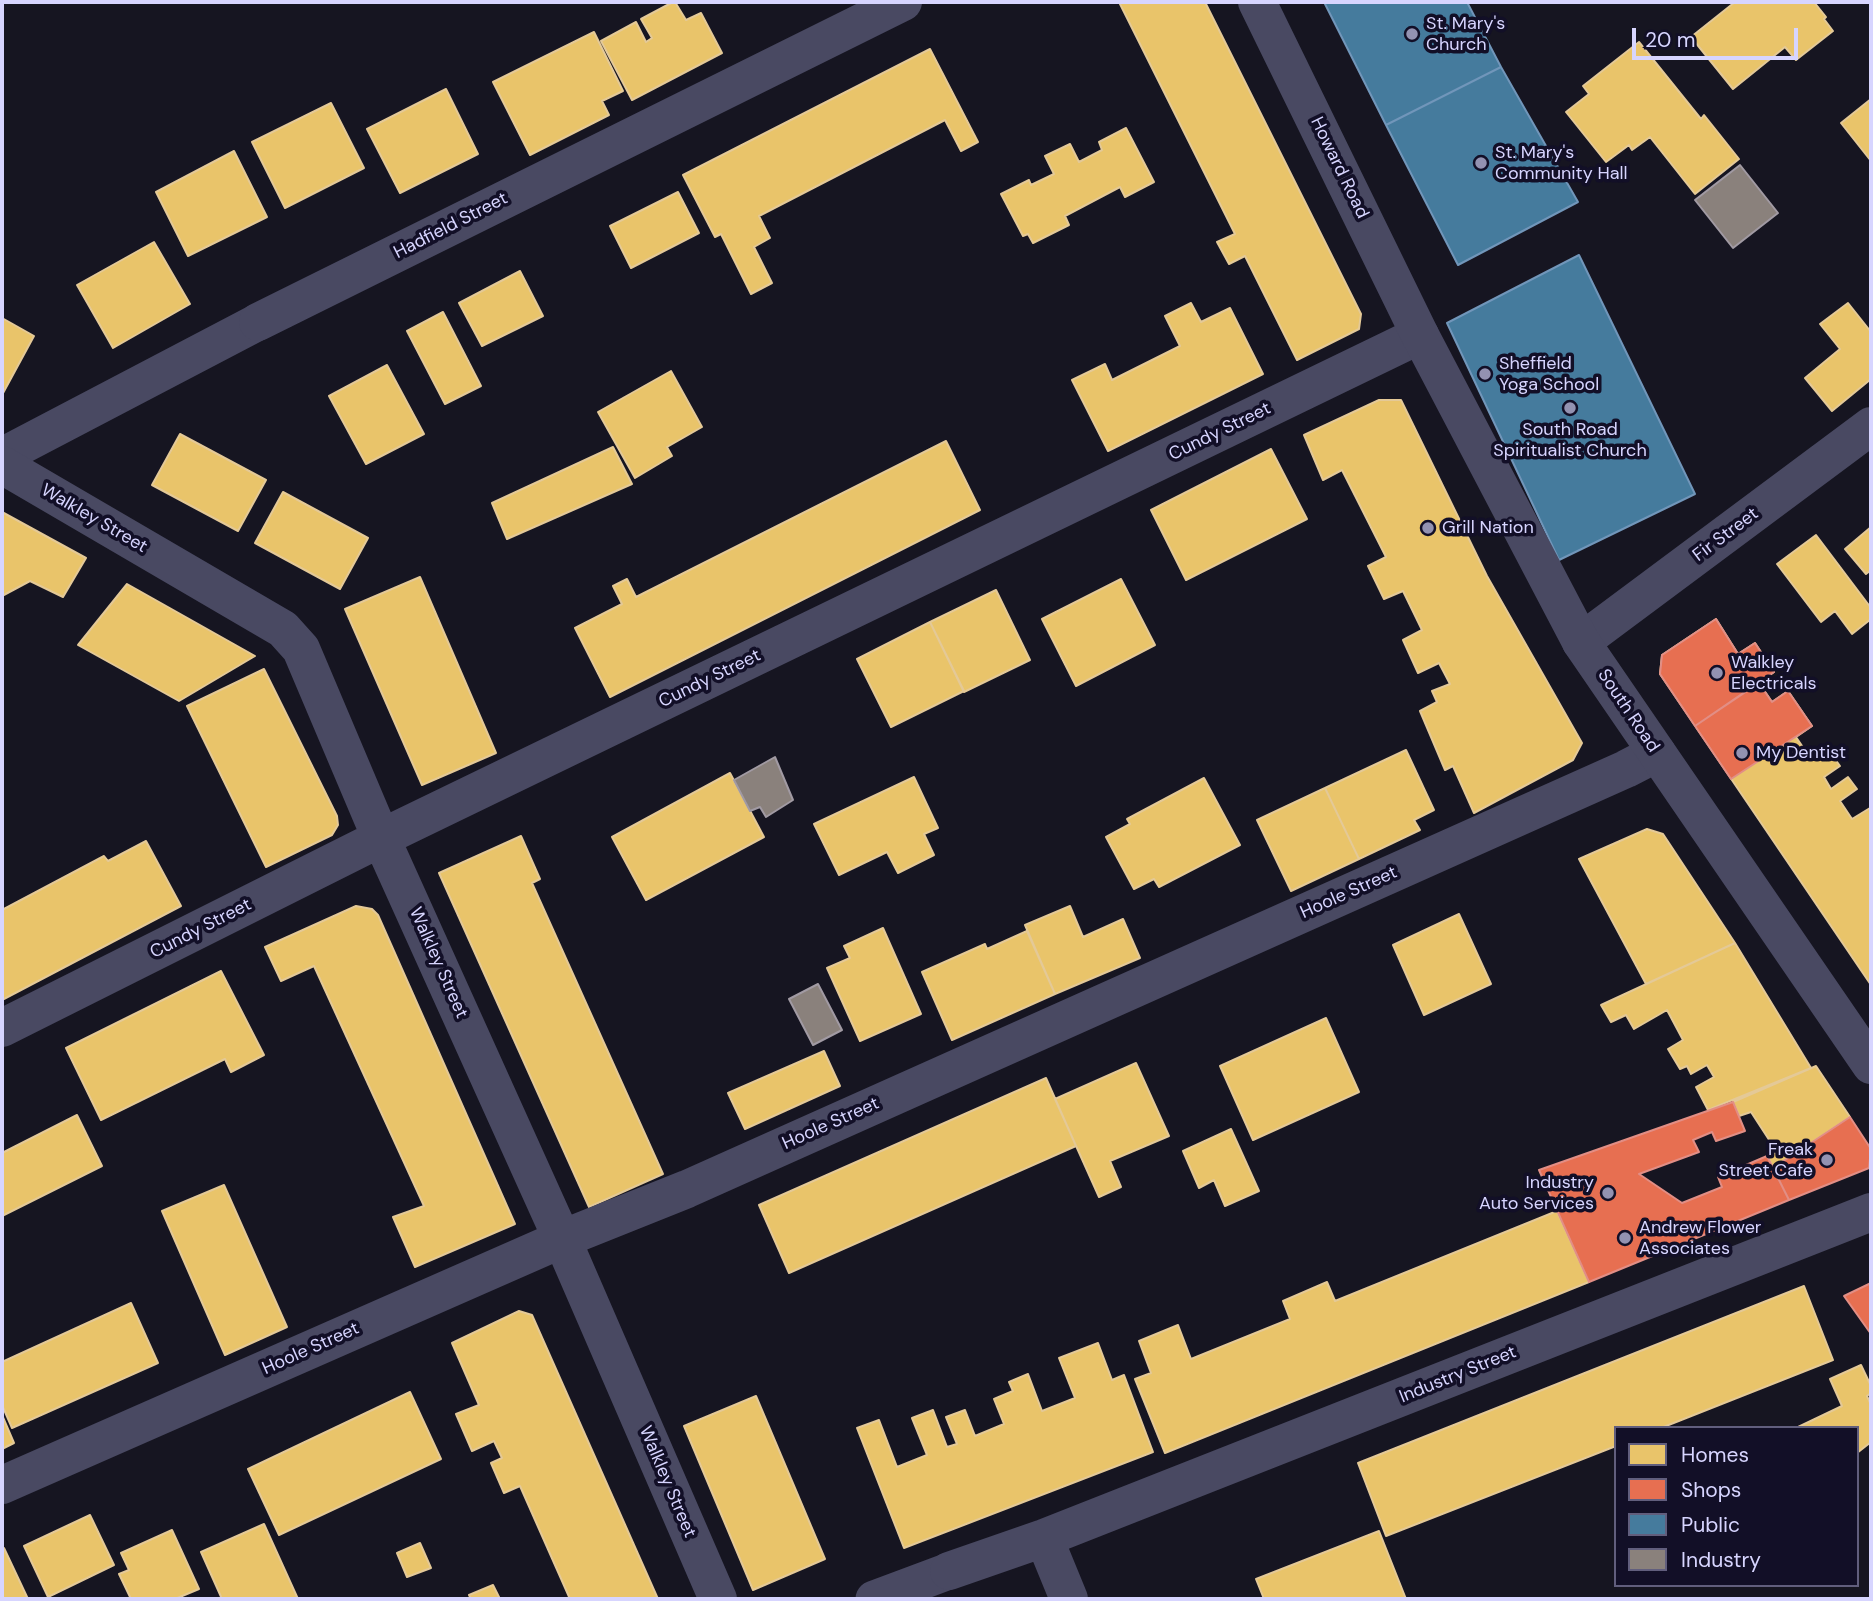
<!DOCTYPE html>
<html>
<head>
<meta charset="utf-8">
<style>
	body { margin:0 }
	#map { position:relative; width:1873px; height:1601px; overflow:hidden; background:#161521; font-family:"DM Sans",sans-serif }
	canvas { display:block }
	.frame { position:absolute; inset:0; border:4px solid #d7d5ff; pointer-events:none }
	.legend { position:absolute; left:1614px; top:1426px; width:245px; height:161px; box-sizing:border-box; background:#120f27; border:2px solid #615e7d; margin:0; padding:9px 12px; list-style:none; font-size:21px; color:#d7d5ff }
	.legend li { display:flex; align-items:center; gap:14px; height:35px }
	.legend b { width:35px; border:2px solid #615e7d }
	.scale { position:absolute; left:1632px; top:28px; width:166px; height:32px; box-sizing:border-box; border:4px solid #d7d5ff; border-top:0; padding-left:9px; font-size:21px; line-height:24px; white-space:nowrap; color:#d7d5ff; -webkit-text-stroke:5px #120f27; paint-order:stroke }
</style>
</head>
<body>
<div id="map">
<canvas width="1873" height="1601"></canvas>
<div class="frame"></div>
<ul class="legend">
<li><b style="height:19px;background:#e9c46a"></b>Homes</li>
<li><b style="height:19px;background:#e76f51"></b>Shops</li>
<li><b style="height:19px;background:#457b9d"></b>Public</li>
<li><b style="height:19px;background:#8a817c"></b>Industry</li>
</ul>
<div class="scale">20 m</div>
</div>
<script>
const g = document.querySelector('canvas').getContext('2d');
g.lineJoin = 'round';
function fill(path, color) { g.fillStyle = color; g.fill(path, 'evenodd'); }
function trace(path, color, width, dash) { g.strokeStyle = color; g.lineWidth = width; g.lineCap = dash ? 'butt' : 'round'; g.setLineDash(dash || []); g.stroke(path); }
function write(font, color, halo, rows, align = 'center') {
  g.font = font + ' "DM Sans",sans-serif'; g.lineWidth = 7; g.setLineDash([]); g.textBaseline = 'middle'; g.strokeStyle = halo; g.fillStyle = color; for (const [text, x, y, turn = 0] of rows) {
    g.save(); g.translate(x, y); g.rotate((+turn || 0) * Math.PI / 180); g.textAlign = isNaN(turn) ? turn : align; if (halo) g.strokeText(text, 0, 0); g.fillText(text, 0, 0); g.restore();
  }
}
const homes = new Path2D(`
	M673,2H675L686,20L701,13L722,53L632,100L601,41L636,22L646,42L652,38L641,19Z
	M1119,2H1205L1361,314L1359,329L1297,360L1245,256L1229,264L1217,242L1235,234Z
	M1735,2H1814L1826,17L1824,19L1833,31L1796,60L1785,47L1733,89L1691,37Z
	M594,32L623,91L602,101L609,115L530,155L493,82Z
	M1639,42L1701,119L1704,115L1739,159L1695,194L1650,137L1632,150L1629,145L1606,162L1566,112L1589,94L1583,86Z
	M930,49L978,142L961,151L945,120L759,216L770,238L754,247L772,283L751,294L721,234L715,237L683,175Z
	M446,89L478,154L400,193L367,129Z
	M1871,99V161L1841,123Z
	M331,103L364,168L285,208L252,142Z
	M1126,128L1154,182L1125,197L1120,187L1065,216L1069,225L1033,243L1028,234L1023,236L1001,194L1029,180L1031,185L1054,174L1045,156L1070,144L1079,162L1102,150L1099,142Z
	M234,151L267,217L188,256L156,192Z
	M678,192L699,233L631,268L610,226Z
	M154,242L190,304L113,348L77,285Z
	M520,271L543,316L482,346L459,303Z
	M1191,303L1201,322L1230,308L1263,374L1108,451L1072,380L1105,364L1112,380L1180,346L1165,316Z
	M1848,303L1871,332V379L1832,411L1805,378L1840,349L1820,324Z
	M443,312L481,386L445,404L407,331Z
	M2,318L34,336L2,395Z
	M387,365L424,434L366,464L329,396Z
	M671,371L702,427L667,447L672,456L635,478L598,412Z
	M1379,400H1401L1487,576L1582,743L1573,760L1474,813L1453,766L1445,770L1420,711L1437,702L1432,691L1450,684L1439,663L1418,673L1403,640L1422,630L1403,591L1384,599L1368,566L1386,557L1342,470L1323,480L1304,435Z
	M180,434L266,480L238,531L152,485Z
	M946,441L980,510L610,697L575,628L622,604L613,586L627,579L636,597Z
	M613,447L632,484L507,539L492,503Z
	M1271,449L1307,519L1186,580L1151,510Z
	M283,492L368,538L340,589L255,543Z
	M2,512L86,558L63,597L30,581L2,596Z
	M1871,527V570L1866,574L1845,549Z
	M1816,535L1871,608V619L1852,634L1835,611L1821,622L1777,564Z
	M420,577L496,753L422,785L345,609Z
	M1121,579L1155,645L1076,686L1042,619Z
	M127,584L255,656L179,701L78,645Z
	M996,590L1030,660L964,692L930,622Z
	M1716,619L1738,654L1755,643L1774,672L1759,683L1772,702L1788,691L1812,726L1796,737L1811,759L1827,748L1840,766L1824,777L1831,789L1848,777L1857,789L1840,801L1852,819L1870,808L1871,810V985L1660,674L1662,655Z
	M930,622L964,691L891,727L857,659Z
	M264,669L337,816L338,825L332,835L266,867L187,706Z
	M1406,750L1434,810L1414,820L1420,830L1359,859L1325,788Z
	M730,773L764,837L646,900L612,837Z
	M914,777L938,828L924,834L934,855L898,873L887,852L839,875L814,824Z
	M1204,778L1240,845L1159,887L1154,879L1134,889L1106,837L1130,824L1127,819Z
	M1325,788L1359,859L1291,891L1257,820Z
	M1647,829L1663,834L1735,943L1646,984L1579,859Z
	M521,836L540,879L532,883L663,1174L589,1207L439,873Z
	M146,841L181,906L2,1000V910L104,856L108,861Z
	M356,906L372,909L378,915L515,1224L415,1267L393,1217L424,1206L314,966L281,981L265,947Z
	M1070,906L1083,937L1123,919L1140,958L1055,994L1025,925Z
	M1459,914L1491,984L1424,1015L1393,945Z
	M883,928L921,1014L860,1041L827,968L850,958L844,946Z
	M1027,931L1055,994L952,1040L922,972L985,944L987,949Z
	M1735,943L1811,1068L1708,1110L1696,1087L1714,1077L1707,1065L1691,1074L1687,1066L1680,1069L1668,1049L1683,1040L1667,1010L1634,1029L1626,1015L1611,1022L1601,1005Z
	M221,971L264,1055L231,1072L225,1059L101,1120L66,1048Z
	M1326,1018L1359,1092L1253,1140L1220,1066Z
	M824,1051L840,1086L745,1129L728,1093Z
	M1136,1063L1169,1136L1110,1161L1121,1187L1099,1197L1055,1099Z
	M1816,1066L1850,1117L1773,1168L1767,1155L1777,1152L1751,1112L1739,1116L1733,1102Z
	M1046,1078L1076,1146L789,1273L759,1205Z
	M77,1115L102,1166L2,1216V1153Z
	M1231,1129L1259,1191L1225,1206L1214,1180L1199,1188L1183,1151Z
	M224,1185L287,1327L225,1355L162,1211Z
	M1557,1211L1589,1282L1165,1453L1135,1379L1151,1373L1139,1341L1178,1325L1191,1359L1290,1319L1283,1301L1327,1282L1335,1301Z
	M1804,1286L1833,1360L1661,1428H1616V1446L1386,1536L1358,1463Z
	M131,1303L158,1363L12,1428L2,1405V1362Z
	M519,1311L532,1315L658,1599H570L520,1486L504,1493L491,1463L502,1458L494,1441L472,1451L456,1414L479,1405L452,1343Z
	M1098,1343L1112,1380L1124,1375L1153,1452L904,1548L857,1428L879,1420L897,1467L927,1455L912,1418L933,1410L947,1447L957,1444L946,1417L965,1410L975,1436L1004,1424L994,1399L1013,1391L1009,1382L1028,1374L1042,1411L1075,1398L1059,1358Z
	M1861,1365L1871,1386V1393L1867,1396L1871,1405V1442L1857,1453V1428H1796L1842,1406L1830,1379Z
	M410,1392L441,1459L279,1535L248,1469Z
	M756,1396L825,1559L753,1590L684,1426Z
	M2,1415L14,1443L2,1449Z
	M90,1515L114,1565L48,1597L24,1546Z
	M264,1524L298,1599H222L201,1552Z
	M172,1530L199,1589L175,1599H131L119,1574L129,1570L121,1553Z
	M1379,1531L1406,1599H1264L1256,1579Z
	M420,1543L431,1568L407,1577L397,1553Z
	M4,1548L28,1599H2V1549Z
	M493,1585L500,1599H471L469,1595Z`);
fill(homes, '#e9c46a');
trace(homes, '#e4c997', 2);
const shops = new Path2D(`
	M1716,619L1738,654L1755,643L1774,672L1695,726L1660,674L1662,655Z
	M1759,683L1772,702L1788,691L1812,726L1731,779L1695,726Z
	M1733,1102L1745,1131L1716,1141L1712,1132L1693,1140L1699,1152L1639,1174L1682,1203L1722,1187L1718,1177L1767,1156L1789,1200L1589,1282L1539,1170Z
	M1850,1117L1871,1149L1869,1168L1789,1200L1773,1168Z
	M1871,1283V1334L1844,1296Z`);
fill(shops, '#e76f51');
trace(shops, '#e28e85', 2);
const public = new Path2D(`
	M1324,2H1467L1501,67L1386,125Z
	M1501,67L1578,202L1458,265L1386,125Z
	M1579,255L1695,494L1559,560L1447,323Z`);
fill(public, '#457b9d');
trace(public, '#7196ba', 2);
const industry = new Path2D(`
	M1740,165L1778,213L1733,248L1695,200Z
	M775,757L793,800L766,817L760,807L750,811L734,780Z
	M818,984L842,1030L813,1045L789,999Z`);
fill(industry, '#8a817c');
trace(industry, '#a19aa3', 2);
trace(new Path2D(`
	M2,456L258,322
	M874,1599L949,1571`), '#494962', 37);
trace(new Path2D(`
	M258,322L903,2
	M2,465L283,629L301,649L381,838L562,1239L718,1599
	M1581,642L1871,426
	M2,1028L381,838L1420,335
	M2,1485L562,1239L687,1189L1626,769L1657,753
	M1044,1538L1069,1599
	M949,1571L1044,1538L1871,1212`), '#494962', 38);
trace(new Path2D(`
	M1257,2L1420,335L1581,642L1871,1065`), '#494962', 38);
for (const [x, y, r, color] of [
	[1412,34,7,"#9392b1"],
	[1481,163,7,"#9392b1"],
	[1485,374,7,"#9392b1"],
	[1570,408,7,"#9392b1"],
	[1428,528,7,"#9392b1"],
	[1717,673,7,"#9392b1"],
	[1742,753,7,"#9392b1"],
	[1827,1160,7,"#9392b1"],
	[1608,1193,7,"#9392b1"],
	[1625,1238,7,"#9392b1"]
]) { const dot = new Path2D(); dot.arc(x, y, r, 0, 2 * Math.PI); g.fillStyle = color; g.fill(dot); trace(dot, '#120f27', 2.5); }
write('18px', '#d7d5ff', '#120f27', [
	["St. Mary's",1426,24],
	["Church",1426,45],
	["St. Mary's",1495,153],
	["Community Hall",1495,174],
	["Sheffield",1499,364],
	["Yoga School",1499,385],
	["South Road",1570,430,"center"],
	["Spiritualist Church",1570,451,"center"],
	["Grill Nation",1442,528],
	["Walkley",1731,663],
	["Electricals",1731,684],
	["My Dentist",1756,753],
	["Freak",1813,1150,"right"],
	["Street Cafe",1813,1171,"right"],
	["Industry",1594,1183,"right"],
	["Auto Services",1594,1204,"right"],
	["Andrew Flower",1639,1228],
	["Associates",1639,1249]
], 'left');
write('18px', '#d7d5ff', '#120f27', [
	["Howard Road",1339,168,64],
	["Hadfield Street",451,226,-27],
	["Cundy Street",1220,432,-26],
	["Walkley Street",94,519,30],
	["Fir Street",1726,535,-37],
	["Cundy Street",710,679,-26],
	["South Road",1628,711,56],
	["Hoole Street",1349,893,-24],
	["Cundy Street",201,929,-27],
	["Walkley Street",438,963,66],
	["Hoole Street",831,1124,-24],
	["Hoole Street",311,1349,-24],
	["Industry Street",1458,1375,-22],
	["Walkley Street",667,1482,67]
]);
</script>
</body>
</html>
